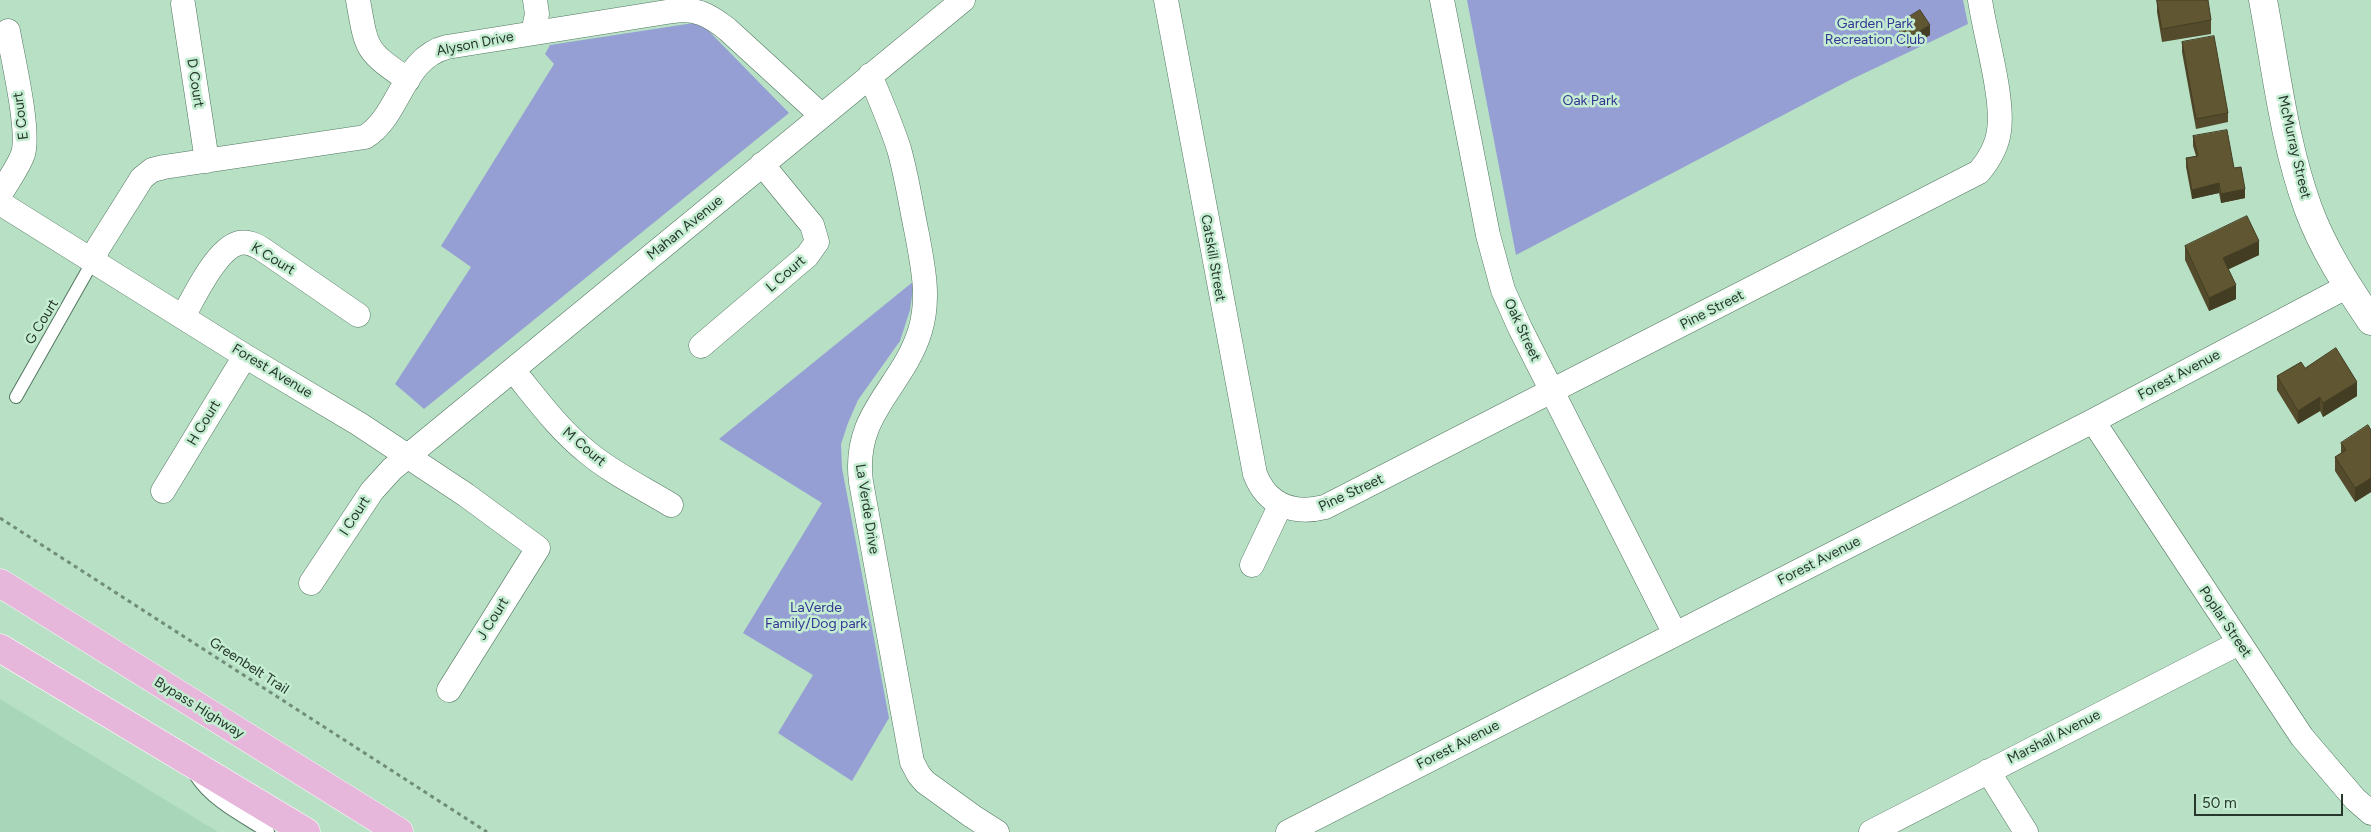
<!DOCTYPE html>
<html>
<head>
<meta charset="utf-8">
<style>
	body { margin:0 }
	#map { position:relative; width:2371px; height:832px; overflow:hidden; background:#b7e0c5; font-family:Figtree,sans-serif }
	canvas { display:block }
	.scale { position:absolute; left:2194px; top:794px; width:149px; height:22px; box-sizing:border-box; border:2px solid #26372c; border-top:0; padding-left:6px; font-size:15px; line-height:18px; white-space:nowrap; color:#26372c; -webkit-text-stroke:4px #c4edd2; paint-order:stroke }
</style>
</head>
<body>
<div id="map">
<canvas width="2371" height="832"></canvas>
<div class="scale">50 m</div>
</div>
<script>
const g = document.querySelector('canvas').getContext('2d');
g.lineJoin = 'round';
function fill(path, color) { g.fillStyle = color; g.fill(path, 'evenodd'); }
function trace(path, color, width, dash) { g.strokeStyle = color; g.lineWidth = width; g.lineCap = dash ? 'butt' : 'round'; g.setLineDash(dash || []); g.stroke(path); }
function write(font, color, halo, rows, align = 'center') {
  g.font = font + ' Figtree,sans-serif'; g.lineWidth = 5; g.setLineDash([]); g.textBaseline = 'middle'; g.strokeStyle = halo; g.fillStyle = color; for (const [text, x, y, turn = 0] of rows) {
    g.save(); g.translate(x, y); g.rotate((+turn || 0) * Math.PI / 180); g.textAlign = isNaN(turn) ? turn : align; if (halo) g.strokeText(text, 0, 0); g.fillText(text, 0, 0); g.restore();
  }
}
fill(new Path2D(`
	M0,699L218,832H0Z`), '#a7d7b8');
fill(new Path2D(`
	M1467,0H1963L1968,24L1850,80L1516,255Z
	M700,22L789,113L424,409L395,384L471,267L441,246L554,64L545,54L550,45Z
	M914,281L910,310L900,341L858,400L848,423L841,444L842,468L889,718L852,781L778,733L813,675L743,633L822,503L719,439Z`), '#969fd3');
const service = new Path2D(`
	M16,397L93,261
	M196,776C212,801 243,816 268,832`);
const minor = new Path2D(`
	M358,0C367,51 365,50 408,80
	M1166,0L1255,474C1267,505 1293,515 1325,507L1979,172C1989,160 1997,147 1999,131C2004,98 1985,35 1980,0
	M1442,0L1488,235L1503,290L1520,328L1675,634
	M183,4L207,161
	M533,33L537,14L535,0
	M870,75C880,99 891,124 899,149C907,177 911,206 917,234C923,267 930,298 920,331C902,389 852,413 861,482L912,762L919,775L925,782L972,816L997,832
	M0,195C7,182 18,168 23,154C30,131 13,59 8,31
	M0,203L245,356L359,424L466,495L538,548L449,690
	M93,261L98,248L142,178L152,170L164,167L365,137C400,116 402,58 447,47L673,11C697,8 709,15 727,29L821,115
	M183,317C193,298 217,248 239,243C248,241 255,245 262,249L358,315
	M701,346L807,256L817,242L812,225L762,164
	M513,370C536,398 558,429 587,452C612,473 643,488 671,505
	M2093,421L2302,737L2355,799L2371,813
	M163,491L245,356
	M1252,565L1280,506
	M311,583L372,491L392,469L963,0
	M1988,771L2026,832
	M1288,832L2093,421L2348,286
	M1871,832L2239,643`);
const tertiary = new Path2D(`
	M2263,0C2276,69 2284,142 2308,208C2323,249 2347,286 2371,321`);
const trunk = new Path2D(`
	M0,583L399,832
	M0,648L306,832`);
trace(service, '#527760', 14);
trace(minor, '#527760', 25);
trace(tertiary, '#527760', 29);
trace(trunk, '#fff', 29);
trace(new Path2D(`
	M0,518L487,832`), '#708d7a', 3, [4, 4]);
trace(service, '#fff', 12);
trace(minor, '#fff', 24);
trace(tertiary, '#fff', 28);
trace(trunk, '#e7b7db', 28);
fill(new Path2D(`
	M2157,0L2211,20V34L2162,42L2157,12Z
	M1899,23L1930,35L1908,48L1899,32Z
	M2182,42L2228,113V122L2196,129L2182,52Z
	M2193,136L2234,168L2245,198L2221,203L2219,193L2192,199L2186,167V158L2196,156L2193,146Z
	M2185,246L2259,255L2228,269L2236,299L2209,311L2185,260Z
	M2305,368L2357,396L2323,417L2320,411L2298,424L2277,390V376Z
	M2371,430V492L2355,502L2335,471V457L2341,453V443Z`), '#534b2b');
fill(new Path2D(`
	M1930,25V35L1908,48V38Z
	M2219,183V193L2192,199V190Z
	M2245,189V198L2221,203V194Z
	M2259,241V255L2223,272V258Z
	M2236,285V299L2209,311V298Z
	M2357,382V396L2323,417V403Z
	M2320,397V411L2298,424V411Z
	M2371,478V492L2355,502V488Z`), '#433d23');
const building = new Path2D(`
	M2157,0H2208L2211,20L2162,29Z
	M1920,10L1930,25L1908,38L1899,23Z
	M2214,36L2228,113L2196,119L2182,42Z
	M2227,130L2234,168L2241,167L2245,189L2221,194L2219,183L2192,190L2186,158L2198,156L2193,136Z
	M2247,216L2259,241L2223,258L2236,285L2209,298L2185,246Z
	M2336,348L2357,382L2323,403L2320,397L2298,411L2277,376L2301,362L2305,368Z
	M2368,425L2371,430V478L2355,488L2335,457L2346,450L2341,443Z`);
fill(building, '#605732');
trace(building, '#433d23', 1);
write('14px', '#343593', '#c4edd2', [
	["Garden Park",1875,24],
	["Recreation Club",1875,40],
	["Oak Park",1590,101],
	["LaVerde",816,608],
	["Family/Dog park",816,624]
]);
write('14px', '#26372c', '#c4edd2', [
	["Alyson Drive",475,44,-11],
	["D Court",195,83,81],
	["E Court",21,116,-97],
	["McMurray Street",2294,147,77],
	["Mahan Avenue",685,228,-39],
	["Catskill Street",1213,258,80],
	["K Court",273,259,31],
	["L Court",786,274,-41],
	["Pine Street",1712,310,-27],
	["G Court",42,322,-59],
	["Oak Street",1522,330,65],
	["Forest Avenue",272,371,31],
	["Forest Avenue",2179,375,-28],
	["H Court",204,423,-59],
	["M Court",584,447,40],
	["Pine Street",1351,493,-25],
	["La Verde Drive",867,509,81],
	["I Court",355,516,-57],
	["Forest Avenue",1819,561,-27],
	["J Court",493,619,-58],
	["Poplar Street",2225,622,56],
	["Greenbelt Trail",249,666,33],
	["Bypass Highway",199,708,32],
	["Marshall Avenue",2054,737,-27],
	["Forest Avenue",1458,745,-27]
]);
</script>
</body>
</html>
